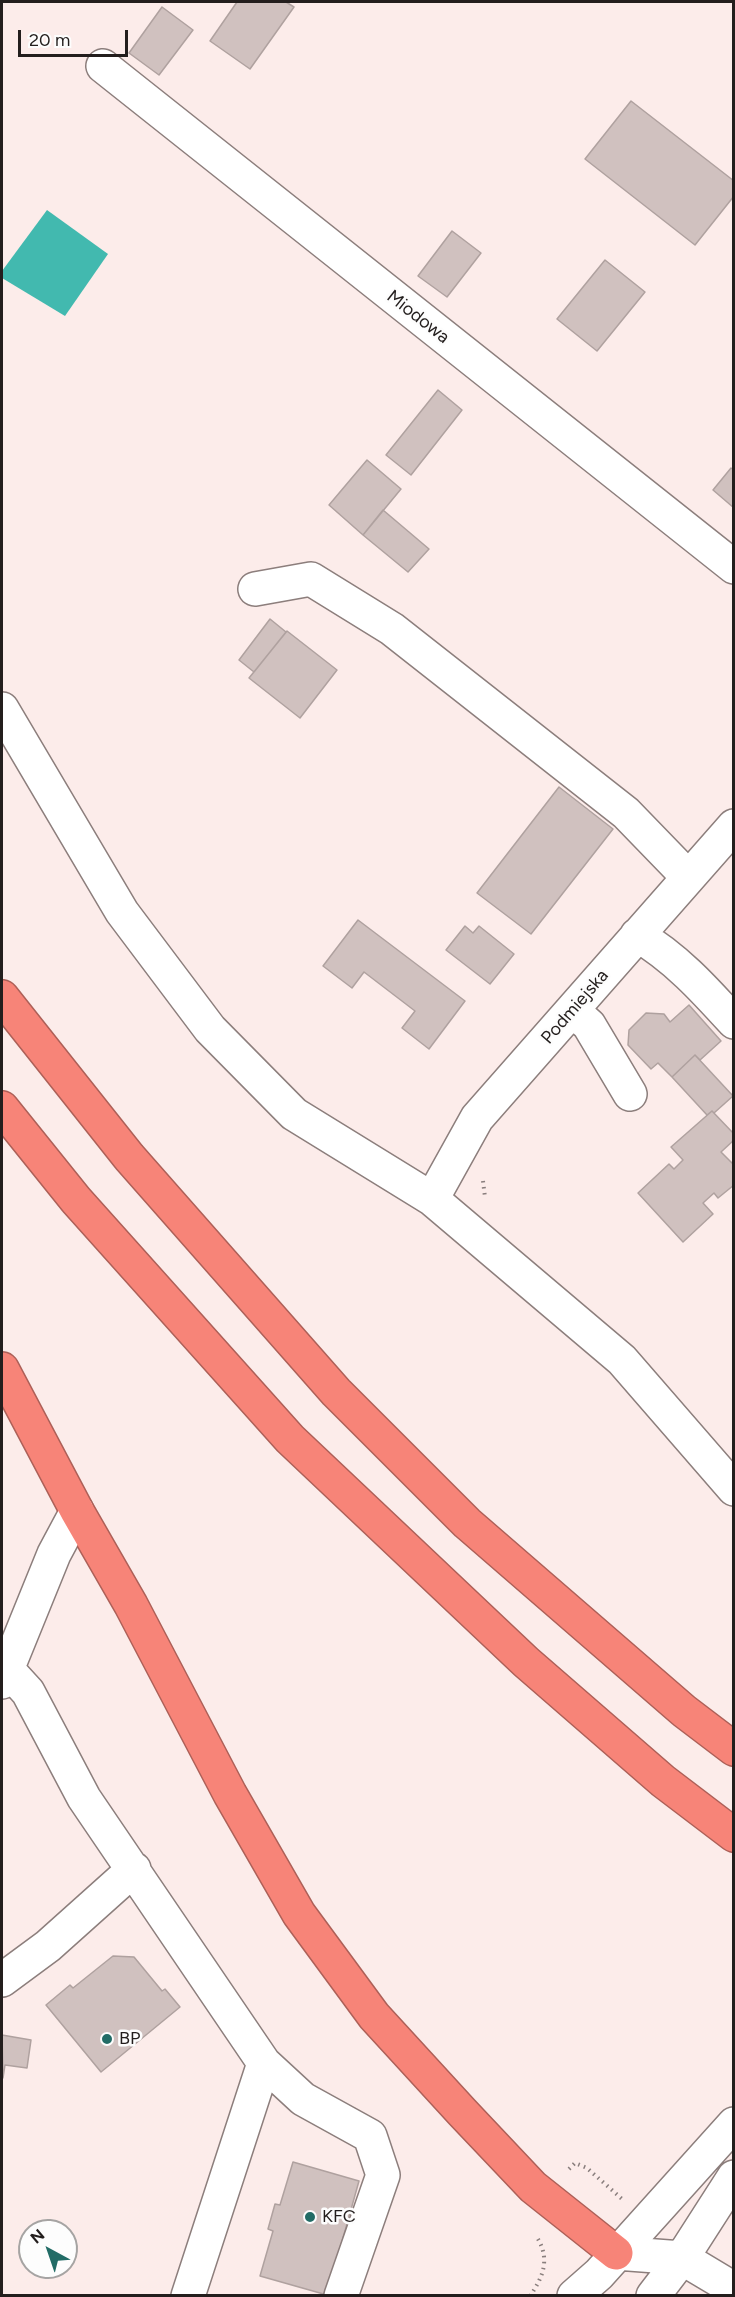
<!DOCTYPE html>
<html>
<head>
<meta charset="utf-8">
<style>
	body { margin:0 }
	#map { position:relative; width:735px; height:2297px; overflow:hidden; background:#fcecea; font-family:Figtree,sans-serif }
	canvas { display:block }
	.frame { position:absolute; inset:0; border:3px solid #231e1d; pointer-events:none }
	.north { position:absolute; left:18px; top:2219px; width:60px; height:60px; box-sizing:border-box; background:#fdfdfd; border:2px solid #a6a4a3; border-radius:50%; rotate:320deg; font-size:16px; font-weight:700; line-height:24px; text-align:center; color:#231e1d }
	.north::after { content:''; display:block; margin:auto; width:21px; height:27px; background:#226c66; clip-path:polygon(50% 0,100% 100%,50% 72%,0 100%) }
	.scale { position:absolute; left:18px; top:30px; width:110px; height:27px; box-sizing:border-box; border:3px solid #231e1d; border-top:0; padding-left:8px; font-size:18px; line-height:21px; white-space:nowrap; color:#231e1d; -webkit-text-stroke:4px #fdfdfd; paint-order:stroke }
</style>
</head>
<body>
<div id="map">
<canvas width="735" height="2297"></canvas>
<div class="frame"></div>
<div class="north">N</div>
<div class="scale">20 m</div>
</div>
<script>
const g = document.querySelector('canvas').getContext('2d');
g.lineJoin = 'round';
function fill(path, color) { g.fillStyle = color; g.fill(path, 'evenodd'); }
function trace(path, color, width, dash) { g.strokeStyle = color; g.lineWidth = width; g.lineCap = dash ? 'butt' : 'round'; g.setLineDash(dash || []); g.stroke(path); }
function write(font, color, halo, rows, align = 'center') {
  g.font = font + ' Figtree,sans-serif'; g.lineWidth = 5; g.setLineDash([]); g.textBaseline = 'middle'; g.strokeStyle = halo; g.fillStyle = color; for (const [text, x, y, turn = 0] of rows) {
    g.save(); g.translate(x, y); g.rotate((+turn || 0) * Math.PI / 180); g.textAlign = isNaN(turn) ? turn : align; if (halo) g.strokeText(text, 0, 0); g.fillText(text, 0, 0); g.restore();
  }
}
fill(new Path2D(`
	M47,210L108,254L65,316L2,278V271Z`), '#42b9af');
const building = new Path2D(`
	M237,2H286L294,7L250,69L210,41Z
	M162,7L193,30L159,75L129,53Z
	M631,101L734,181V196L695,245L585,159Z
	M452,231L481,253L447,297L418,276Z
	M605,260L645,292L597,351L557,319Z
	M438,390L462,410L411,475L386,455Z
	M367,460L401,489L363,535L329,505Z
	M731,468L734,470V508L713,490Z
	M383,510L429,549L408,572L363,535Z
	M270,619L286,632L254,672L239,660Z
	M287,631L337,670L300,718L249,678Z
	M559,787L613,829L531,934L477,893Z
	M358,920L465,1001L429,1049L402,1028L415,1011L364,972L352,988L323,966Z
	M465,926L473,933L479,926L514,954L490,984L446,950Z
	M689,1005L721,1041L700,1060L695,1055L672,1077L658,1063L651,1069L628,1045L629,1030L646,1013L664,1014L670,1022Z
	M695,1055L733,1096L714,1113L712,1111L707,1115L672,1077Z
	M712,1111L734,1134V1140L721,1152L734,1165V1185L718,1198L714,1193L703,1203L713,1214L683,1242L638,1193L669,1164L674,1169L683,1160L671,1147Z
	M113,1956L134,1957L162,1991L165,1989L180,2007L101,2072L46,2005L70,1985L73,1988Z
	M2,2035L31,2040L27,2068L5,2065L3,2078Z
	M293,2162L359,2181L327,2295L260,2276L273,2231L268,2229L275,2204L280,2205Z`);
fill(building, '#d0c1bf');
trace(building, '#afa19f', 1.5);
const minor = new Path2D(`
	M103,66L734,567
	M255,589L311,579L392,629L626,813L688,877
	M2,709L122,912L210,1029L294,1114L432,1199L622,1360L734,1489
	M637,935C675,957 704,989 734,1022
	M572,1010L589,1025L630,1094
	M432,1199L477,1118L734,826
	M6,1668L28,1692L84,1798L264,2063L303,2099L370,2136L383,2175L341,2296
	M2,1682L54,1554L77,1511
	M2,1980L48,1946L134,1869
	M616,2253L682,2258L734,2289
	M188,2296L264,2063
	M574,2296L599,2274L734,2124
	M653,2296L682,2258L734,2177`);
const highway = new Path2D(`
	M2,997L129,1157L336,1392L467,1523L684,1711L734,1749
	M2,1108L76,1200L290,1439L526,1662L663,1781L734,1835
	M2,1369L77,1511L131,1605L230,1794L299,1914L374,2016L462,2112L533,2187L616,2253`);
trace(minor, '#8c7e7c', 36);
trace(highway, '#ad6058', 36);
trace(new Path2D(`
	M483,1181L485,1197
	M569,2169L575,2163L587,2168L622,2199
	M530,2296C543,2277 550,2260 538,2239`), '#897e7d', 4, [1.5, 4.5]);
trace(minor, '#fff', 33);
trace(highway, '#f78478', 33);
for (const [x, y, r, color] of [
	[107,2039,6,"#226c66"],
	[310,2217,6,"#226c66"]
]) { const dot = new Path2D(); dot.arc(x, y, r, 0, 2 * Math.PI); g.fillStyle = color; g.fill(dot); trace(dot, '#fdfdfd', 2); }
write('18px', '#231e1d', '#fdfdfd', [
	["Miodowa",418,317,38],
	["Podmiejska",575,1007,-49]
]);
write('18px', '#231e1d', '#fdfdfd', [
	["BP",119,2039],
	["KFC",322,2217]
], 'left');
</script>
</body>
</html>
